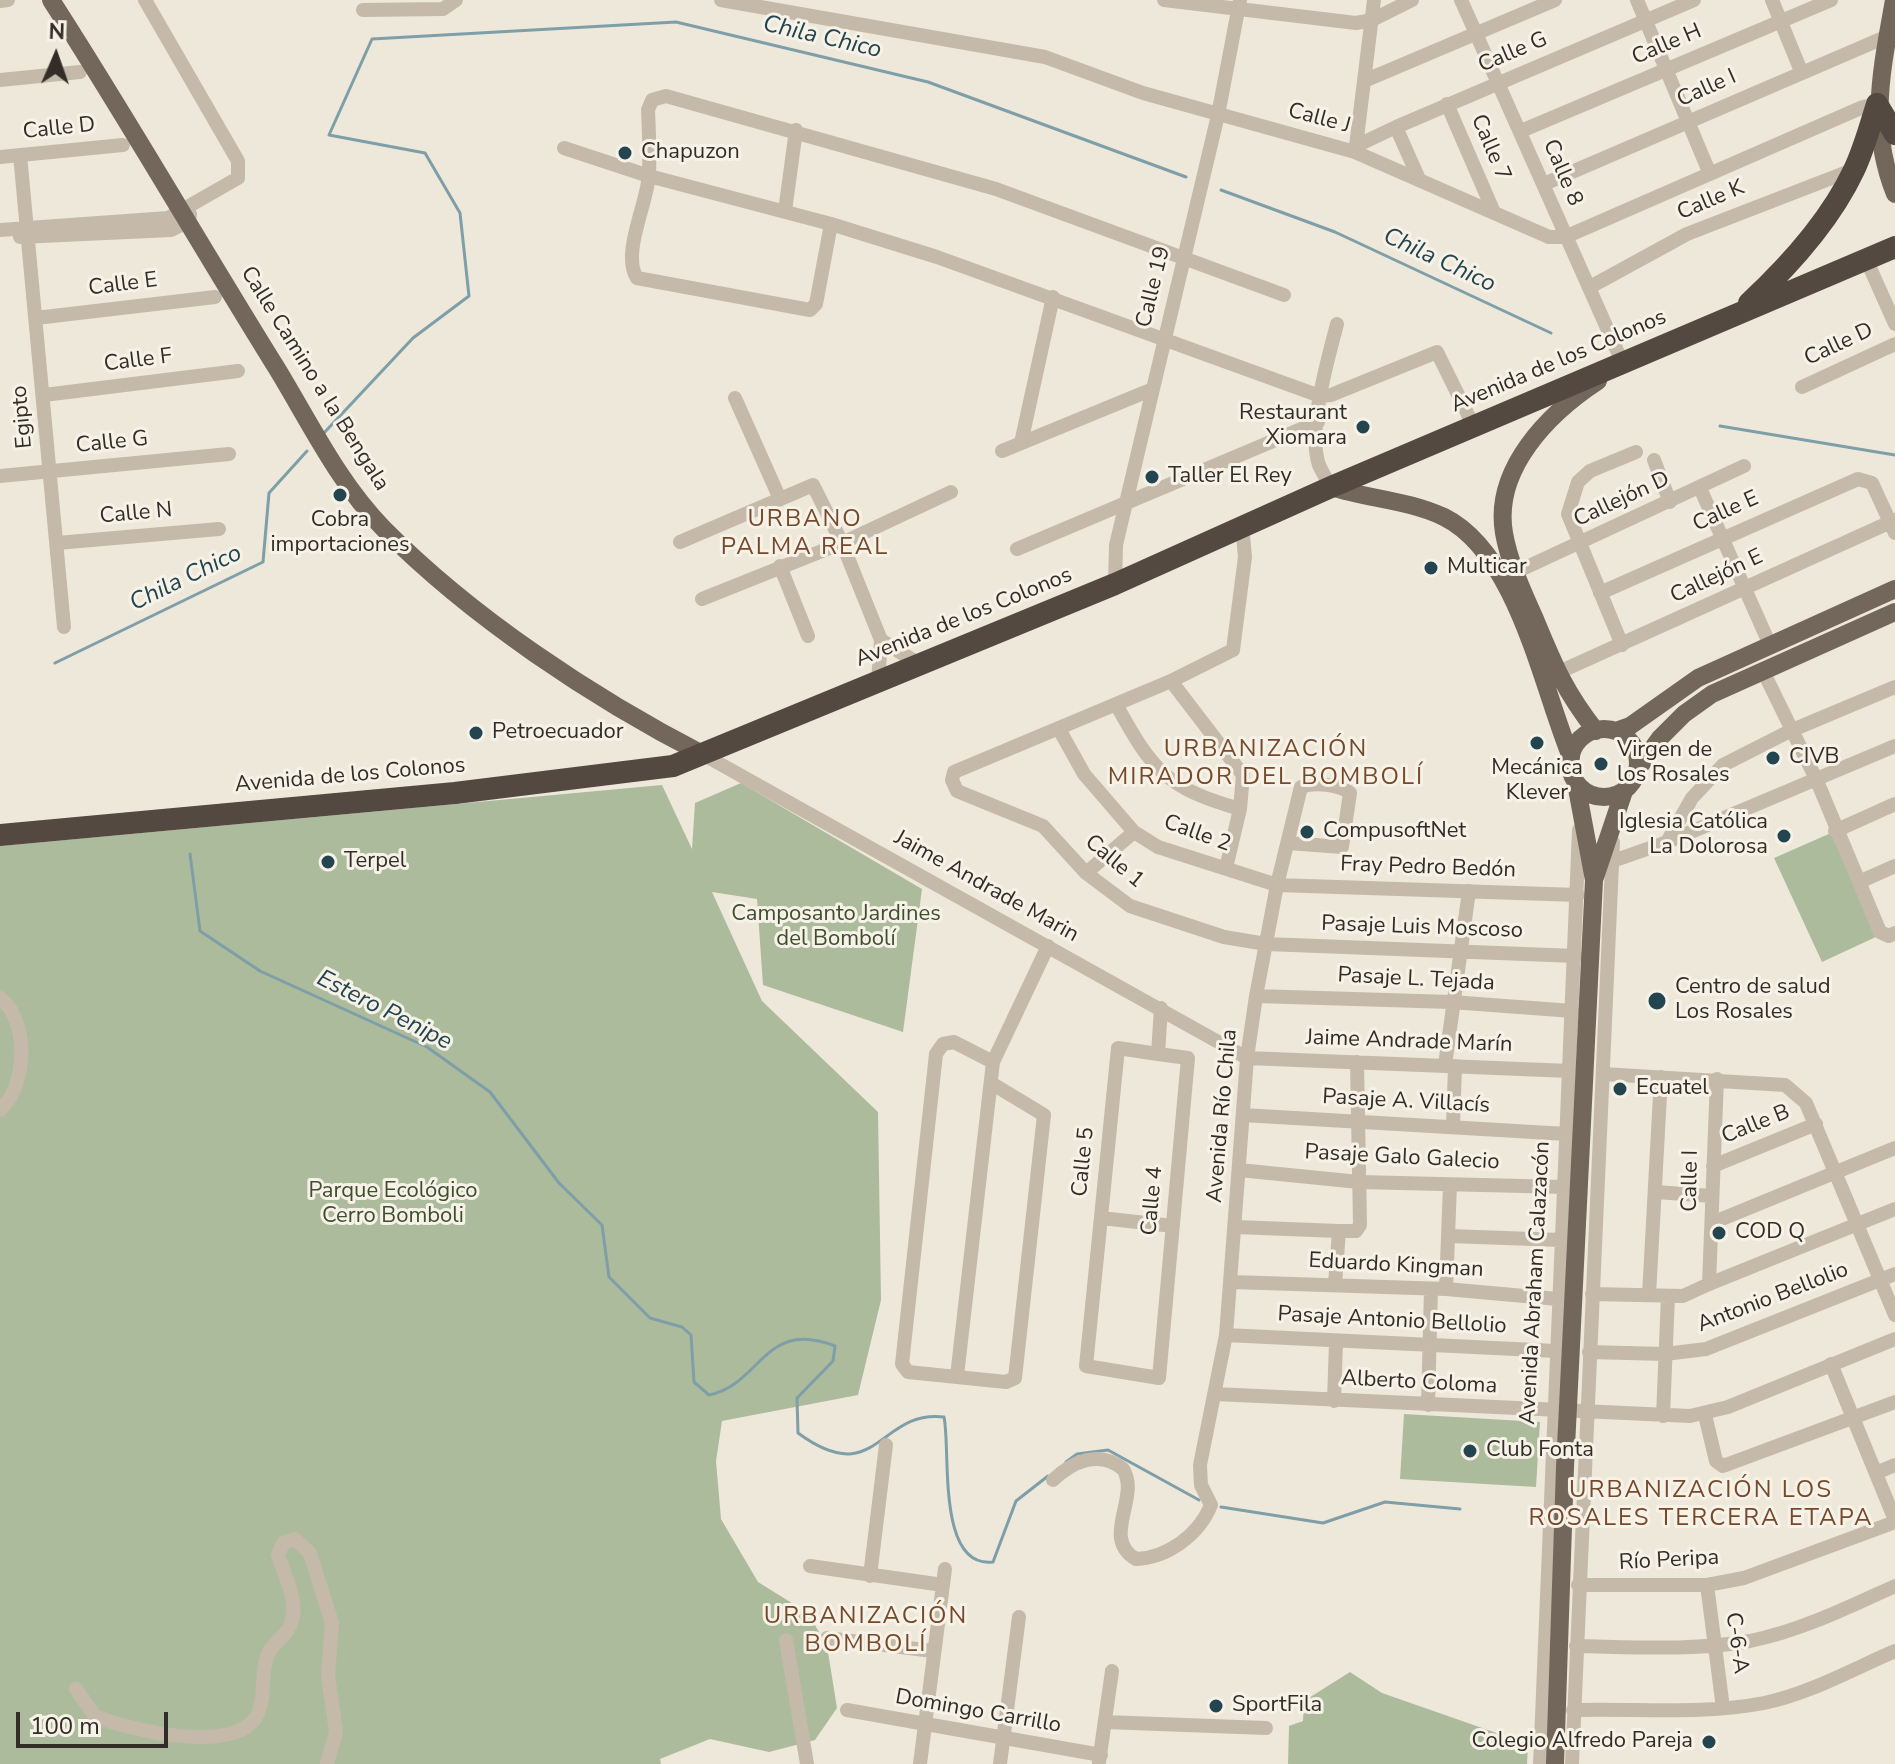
<!DOCTYPE html>
<html>
<head>
<meta charset="utf-8">
<style>
	body { margin:0 }
	#map { position:relative; width:1895px; height:1764px; overflow:hidden; background:#eee8db; font-family:"Nunito Sans",sans-serif }
	canvas { display:block }
	.north { position:absolute; left:16px; top:16px; width:80px; height:80px; -webkit-text-stroke:6px #f6f2e7; paint-order:stroke; rotate:2deg; font-size:22px; font-weight:700; line-height:32px; text-align:center; color:#332d28 }
	.north::after { content:''; display:block; margin:auto; width:28px; height:36px; background:#332d28; clip-path:polygon(50% 0,100% 100%,50% 72%,0 100%) }
	.scale { position:absolute; left:16px; top:1712px; width:152px; height:36px; box-sizing:border-box; border:4px solid #332d28; border-top:0; padding-left:10px; font-size:24px; line-height:28px; white-space:nowrap; color:#332d28; -webkit-text-stroke:6px #f6f2e7; paint-order:stroke }
</style>
</head>
<body>
<div id="map">
<canvas width="1895" height="1764"></canvas>
<div class="north">N</div>
<div class="scale">100 m</div>
</div>
<script>
const g = document.querySelector('canvas').getContext('2d');
g.lineJoin = 'round';
function fill(path, color) { g.fillStyle = color; g.fill(path, 'evenodd'); }
function trace(path, color, width, dash) { g.strokeStyle = color; g.lineWidth = width; g.lineCap = dash ? 'butt' : 'round'; g.setLineDash(dash || []); g.stroke(path); }
function write(font, color, halo, rows, align = 'center') {
  g.font = font + ' "Nunito Sans",sans-serif'; g.lineWidth = 6; g.setLineDash([]); g.textBaseline = 'middle'; g.strokeStyle = halo; g.fillStyle = color; for (const [text, x, y, turn = 0] of rows) {
    g.save(); g.translate(x, y); g.rotate((+turn || 0) * Math.PI / 180); g.textAlign = isNaN(turn) ? turn : align; if (halo) g.strokeText(text, 0, 0); g.fillText(text, 0, 0); g.restore();
  }
}
fill(new Path2D(`
	M741,783L922,889L903,1032L763,985L757,899L712,892L762,1001L878,1112L881,1300L858,1395L722,1421L716,1461L721,1519L758,1582L808,1613L827,1646L837,1708L815,1740L769,1752L710,1739L660,1759L661,1764H0V846L662,785L692,849L695,803Z
	M1831,833L1878,936L1822,962L1774,858Z
	M1404,1414L1540,1422L1536,1487L1400,1479Z
	M1350,1672L1382,1693L1528,1744L1527,1764H1288L1289,1726L1303,1721L1304,1701Z`), '#adbb9d');
trace(new Path2D(`
	M1221,190L1335,232L1551,333
	M1720,426L1895,455
	M323,434L413,338L469,296L460,213L425,153L329,135L372,39L676,22L928,82L1186,177
	M55,663L263,562L269,493L307,451
	M190,854L200,931L260,971L427,1047L490,1092L559,1183L602,1225L609,1277L650,1318L682,1327L691,1335L694,1382L709,1395C762,1384 764,1318 835,1346L833,1361L797,1398L798,1433C877,1491 879,1409 944,1417C951,1449 936,1569 993,1562L1016,1501L1048,1476
	M1066,1462L1077,1454L1108,1450L1199,1500
	M1221,1507L1323,1523L1385,1502L1460,1509`), '#7e9fa7', 3);
trace(new Path2D(`
	M721,0L1045,57L1143,93L1355,152L1549,237H1565L1863,107L1877,104
	M1164,0L1356,23L1372,20L1412,0
	M1461,0L1623,364
	M1637,0L1710,174
	M1772,0L1801,71
	M0,1L8,0
	M363,10L443,9L456,0
	M0,80L80,72
	M1364,81L1555,0
	M1447,104L1493,210
	M1396,127L1419,179
	M1521,131L1831,0
	M1356,146L1374,0
	M564,148L649,176L831,224L937,257L1320,396L1331,395L1437,352L1474,427
	M1355,152L1356,146L1396,127L1694,0
	M20,155L64,627
	M0,157L123,145
	M1544,184L1888,36
	M785,211L796,130
	M831,224L816,304L810,310L637,278C621,254 648,202 649,174C650,153 649,131 648,110L652,100L666,96L996,189L1284,295
	M0,230L168,218L238,178V161L145,0
	M20,237L171,230L189,221L190,214
	M1866,259L1895,324
	M1590,287L1687,234L1855,169
	M36,318L215,297
	M1802,387L1895,344
	M44,395L238,371
	M735,398L780,499
	M1021,443L1053,297
	M1002,451L1153,389
	M1654,460L1670,502
	M0,476L229,454
	M1331,487C1327,480 1322,472 1319,465C1307,430 1328,359 1337,324
	M1700,488L1770,645
	M1242,525L1245,557L1233,650L1171,681L954,772L952,780L957,791L1043,826L1086,873L1130,906L1224,937L1266,944L1576,956
	M680,542L813,485L842,543L881,640L919,664
	M57,543L219,529
	M1017,549L1318,422
	M780,566L808,636
	M1516,572L1744,466
	M1115,584L1116,545L1218,115L1240,0
	M1600,593L1858,479L1872,483L1895,533
	M702,599L842,543L951,492
	M1622,645L1568,514L1578,482L1590,471L1636,452
	M1763,671L1817,781L1880,932L1889,936L1895,933
	M1557,673L1895,520
	M1171,681L1243,775L1240,809L1226,868
	M878,682L881,640
	M1116,704C1152,770 1166,788 1240,809
	M1059,729L1084,774L1134,832L1158,847L1277,885L1578,895
	M704,755L1247,1058
	M1835,831L1895,804
	M1667,842L1692,798L1723,765L1790,731L1895,687
	M1610,862L1667,842L1895,746
	M1086,873L1134,832
	M1859,882L1895,866
	M1256,996L1451,1002L1573,1011
	M0,998C30,1021 27,1086 0,1110
	M1158,1054L1188,1058L1159,1378L1086,1366L1118,1048L1158,1054L1161,1008
	M1247,1058L1570,1071
	M1445,1065L1469,891
	M1603,1074L1785,1085L1806,1103L1895,1315
	M991,1083L1044,1115L1015,1378L1006,1382L908,1372L902,1364L936,1054L943,1044L954,1042L993,1062
	M1243,1115L1567,1134
	M1453,1126L1455,1066
	M1713,1166L1816,1124
	M1239,1170L1359,1182L1564,1187
	M1656,1192L1712,1196
	M1101,1218L1173,1226
	M1712,1223L1895,1148
	M1236,1227L1339,1231
	M1449,1236L1561,1240
	M1232,1282L1446,1289L1558,1299
	M1335,1284L1339,1231H1356L1360,1225L1357,1062
	M1709,1284L1717,1079
	M1446,1289L1450,1185
	M1592,1294L1683,1296L1709,1284L1895,1209
	M1649,1295L1661,1077
	M1226,1335L1556,1351
	M1589,1352L1665,1354L1706,1349L1895,1274
	M1831,1364L1895,1520
	M957,1376L993,1062L1048,946
	M1215,1394L1690,1416L1728,1407L1895,1339
	M1334,1401L1336,1342
	M1428,1405L1431,1289
	M1705,1415L1716,1461L1723,1466L1895,1402
	M1663,1416L1668,1296
	M1876,1473L1895,1465
	M1053,1480C1072,1462 1099,1449 1123,1469C1141,1497 1100,1538 1136,1559C1167,1558 1199,1535 1211,1505L1201,1485L1200,1465L1226,1335L1247,1058L1256,996L1277,885L1301,787C1314,782 1339,784 1350,793L1342,847L1288,843
	M810,1566L943,1585
	M870,1576L886,1445
	M1578,1585H1707L1744,1578L1895,1522
	M1707,1585L1723,1708
	M827,1638L933,1651
	M786,1640L807,1764
	M1576,1646C1633,1647 1693,1651 1750,1641C1800,1631 1849,1607 1895,1586
	M76,1689L95,1716C129,1730 227,1753 254,1720C266,1705 261,1678 266,1660C268,1648 280,1640 287,1631C303,1609 285,1577 278,1555L283,1543L295,1539L310,1553L332,1623L328,1675L336,1732L327,1764
	M847,1710L1101,1755
	M1573,1710C1635,1708 1703,1715 1764,1703C1809,1694 1853,1669 1895,1651
	M1105,1722L1266,1728
	M1099,1762L1112,1671
	M920,1764L945,1569
	M1000,1764L1019,1617
	M1540,1764L1579,830
	M1572,1764L1613,842`), '#c5baa9', 14);
trace(new Path2D(`
	M51,0C129,121 200,245 276,367C309,421 338,482 383,528C471,617 593,698 704,755
	M1894,0C1882,69 1868,127 1895,194
	M1331,487C1368,499 1408,500 1444,517C1517,553 1542,687 1571,757
	M1570 763a34 34 0 1 1 68 0a34 34 0 1 1-68 0Z
	M1596,731C1565,692 1554,665 1535,619C1523,592 1509,562 1504,533C1493,469 1549,413 1598,381
	M1616,731L1630,726L1698,678L1895,589
	M1637,770L1660,738L1684,714L1712,694L1895,612
	M1595,877L1624,791
	M1555,1764L1565,1467L1594,880L1576,783`), '#73675b', 18);
trace(new Path2D(`
	M1877,104L1895,134
	M1749,303C1790,265 1830,221 1854,170C1864,149 1870,126 1877,104
	M0,835L455,793L673,766L1115,584L1331,487L1895,247`), '#534940', 22);
for (const [x, y, r, color] of [
	[625,153,8,"#23454f"],
	[1363,427,8,"#23454f"],
	[1152,477,8,"#23454f"],
	[340,495,8,"#23454f"],
	[1431,568,8,"#23454f"],
	[476,733,8,"#23454f"],
	[1537,743,8,"#23454f"],
	[1773,758,8,"#23454f"],
	[1601,764,8,"#23454f"],
	[1307,832,8,"#23454f"],
	[1784,836,8,"#23454f"],
	[328,862,8,"#23454f"],
	[1657,1001,10,"#23454f"],
	[1620,1089,8,"#23454f"],
	[1719,1233,8,"#23454f"],
	[1470,1451,8,"#23454f"],
	[1216,1706,8,"#23454f"],
	[1709,1742,8,"#23454f"]
]) { const dot = new Path2D(); dot.arc(x, y, r, 0, 2 * Math.PI); g.fillStyle = color; g.fill(dot); trace(dot, '#f6f2e7', 3); }
write('22px', '#332d28', '#f6f2e7', [
	["Calle H",1667,45,-23],
	["Calle G",1513,53,-23],
	["Calle I",1707,89,-24],
	["Calle J",1319,119,15],
	["Calle D",59,129,-6],
	["Calle 7",1490,148,67],
	["Calle 8",1562,173,67],
	["Calle K",1711,201,-23],
	["Calle E",123,285,-7],
	["Calle 19",1154,287,-76],
	["Calle D",1839,345,-25],
	["Calle F",138,361,-7],
	["Avenida de los Colonos",1559,362,-23],
	["Calle Camino a la Bengala",314,379,58],
	["Egipto",23,417,-95],
	["Calle G",112,443,-6],
	["Callejón D",1622,500,-25],
	["Calle E",1726,512,-24],
	["Calle N",136,514,-5],
	["Callejón E",1717,577,-25],
	["Avenida de los Colonos",964,618,-22],
	["Avenida de los Colonos",350,776,-5],
	["Calle 2",1197,834,20],
	["Calle 1",1114,862,40],
	["Fray Pedro Bedón",1428,868,2],
	["Jaime Andrade Marin",986,887,29],
	["Pasaje Luis Moscoso",1422,928,2],
	["Pasaje L. Tejada",1416,980,3],
	["Jaime Andrade Marín",1409,1042,2],
	["Pasaje A. Villacís",1406,1102,3],
	["Avenida Río Chila",1223,1116,-85],
	["Calle B",1756,1125,-22],
	["Pasaje Galo Galecio",1402,1158,3],
	["Calle 5",1084,1162,-84],
	["Calle I",1691,1181,-89],
	["Calle 4",1153,1201,-85],
	["Eduardo Kingman",1396,1266,3],
	["Avenida Abraham Calazacón",1536,1283,-87],
	["Antonio Bellolio",1773,1298,-21],
	["Pasaje Antonio Bellolio",1392,1321,3],
	["Alberto Coloma",1419,1383,3],
	["Río Peripa",1669,1561,-3],
	["C-6-A",1736,1643,82],
	["Domingo Carrillo",978,1712,10]
]);
write('22px', '#332d28', '#f6f2e7', [
	["Chapuzon",641,153],
	["Restaurant",1347,414,"right"],
	["Xiomara",1347,439,"right"],
	["Taller El Rey",1168,477],
	["Cobra",340,521,"center"],
	["importaciones",340,546,"center"],
	["Multicar",1447,568],
	["Petroecuador",492,733],
	["Virgen de",1617,751],
	["los Rosales",1617,776],
	["CIVB",1789,758],
	["Mecánica",1537,769,"center"],
	["Klever",1537,794,"center"],
	["Iglesia Católica",1768,823,"right"],
	["La Dolorosa",1768,848,"right"],
	["CompusoftNet",1323,832],
	["Terpel",344,862],
	["Centro de salud",1675,988],
	["Los Rosales",1675,1013],
	["Ecuatel",1636,1089],
	["COD Q",1735,1233],
	["Club Fonta",1486,1451],
	["SportFila",1232,1706],
	["Colegio Alfredo Pareja",1693,1742,"right"]
], 'left');
write('22px', '#3e4e2f', '#f6f2e7', [
	["Camposanto Jardines",836,915],
	["del Bombolí",836,940],
	["Parque Ecológico",393,1192],
	["Cerro Bomboli",393,1217]
]);
write('italic 24px', '#23454f', '#f6f2e7', [
	["Chila Chico",822,38,13],
	["Chila Chico",1439,261,25],
	["Chila Chico",186,579,-26],
	["Estero Penipe",384,1011,27]
]);
g.letterSpacing = '2px';
write('24px', '#77492b', '#f6f2e7', [
	["URBANO",805,520],
	["PALMA REAL",805,548],
	["URBANIZACIÓN",1266,750],
	["MIRADOR DEL BOMBOLÍ",1266,778],
	["URBANIZACIÓN LOS",1701,1491],
	["ROSALES TERCERA ETAPA",1701,1519],
	["URBANIZACIÓN",866,1617],
	["BOMBOLÍ",866,1645]
]);
g.letterSpacing = '0px';
</script>
</body>
</html>
